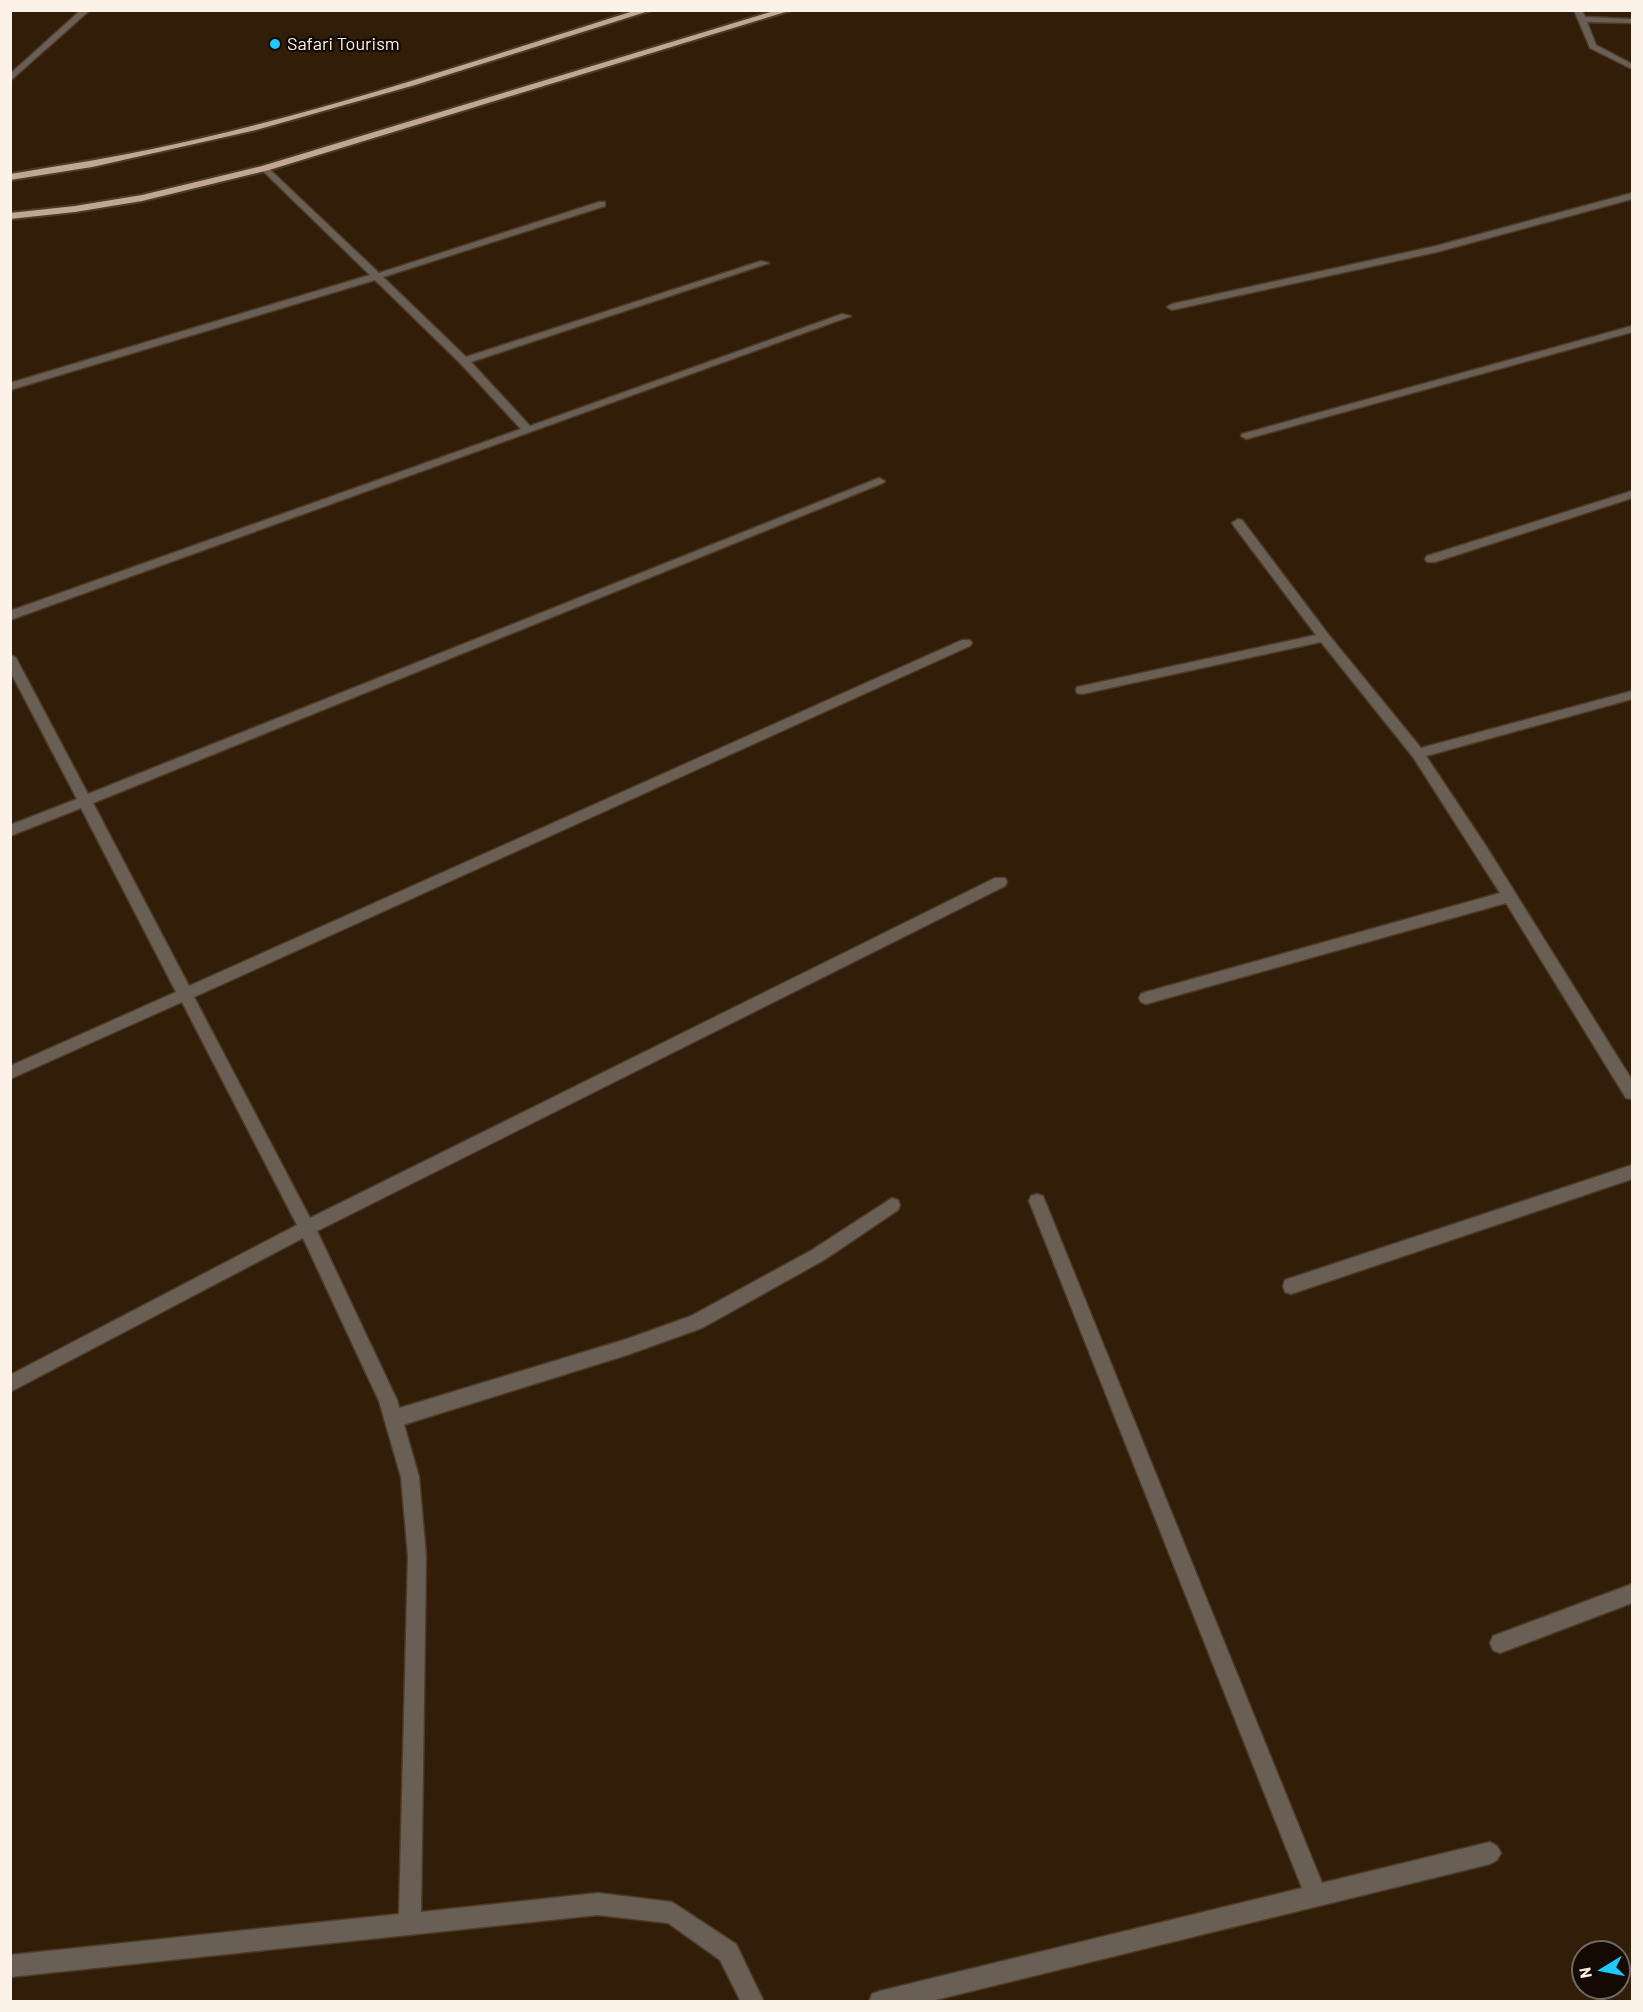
<!DOCTYPE html>
<html>
<head>
<meta charset="utf-8">
<style>
	body { margin:0 }
	#map { position:relative; width:1643px; height:2012px; overflow:hidden; background:#311d08; font-family:Barlow,sans-serif }
	canvas { display:block }
	.frame { position:absolute; inset:0; border:12px solid #fdf2e8; pointer-events:none }
	.north { position:absolute; left:1571px; top:1940px; width:60px; height:60px; box-sizing:border-box; background:#120a03; border:2px solid #70675f; border-radius:50%; rotate:260deg; font-size:16px; font-weight:700; line-height:24px; text-align:center; color:#fdf2e8 }
	.north::after { content:''; display:block; margin:auto; width:21px; height:27px; background:#1ec9fd; clip-path:polygon(50% 0,100% 100%,50% 72%,0 100%) }
</style>
</head>
<body>
<div id="map">
<canvas width="1643" height="2012"></canvas>
<div class="frame"></div>
<div class="north">N</div>
</div>
<script>
const g = document.querySelector('canvas').getContext('2d');
g.lineJoin = 'round';
function trace(path, color, width, dash) { g.strokeStyle = color; g.lineWidth = width; g.lineCap = dash ? 'butt' : 'round'; g.setLineDash(dash || []); g.stroke(path); }
function fill(path, color) { g.fillStyle = color; g.fill(path, 'evenodd'); }
function write(font, color, halo, rows, align = 'center') {
  g.font = font + ' Barlow,sans-serif'; g.lineWidth = 4.5; g.setLineDash([]); g.textBaseline = 'middle'; g.strokeStyle = halo; g.fillStyle = color; for (const [text, x, y, turn = 0] of rows) {
    g.save(); g.translate(x, y); g.rotate((+turn || 0) * Math.PI / 180); g.textAlign = isNaN(turn) ? turn : align; if (halo) g.strokeText(text, 0, 0); g.fillText(text, 0, 0); g.restore();
  }
}
const service = new Path2D(`
	M892,1198L898,1200L900,1205L898,1210L824,1260L702,1328L627,1355L393,1428L387,1425L384,1419L387,1413L393,1410L627,1339L691,1316L812,1250Z`);
const minor = new Path2D(`
	M81,10H90L10,81V74Z
	M1574,10H1582L1585,17L1632,19V23L1587,22L1596,45L1632,64V69L1590,48Z
	M265,165L379,273L599,202H605V206L383,277L466,357L761,261L769,263L471,362L530,426L842,314L851,316L10,620V611L521,429L460,363L375,280L10,390V383L370,275L262,170V166Z
	M1632,193V199L1437,252L1172,310L1167,307L1172,304L1436,246Z
	M1632,326V332L1250,438L1246,439L1241,436L1242,434Z
	M879,478L885,481L883,483L93,803L189,986L962,640H970L972,643L970,646L194,997L310,1218L995,878H1005L1007,882L1005,886L317,1231L397,1400L419,1477L426,1556L421,1912L598,1893L672,1902L736,1944L764,2002H741L720,1960L668,1923L598,1915L10,1977V1955L399,1914L408,1556L401,1477L379,1401L303,1238L10,1392V1375L297,1225L182,1002L10,1079V1066L176,992L81,808L10,836V825L77,799L10,671V654L16,658L88,794Z
	M1632,491V498L1435,562H1427L1425,559L1427,556Z
	M1238,519L1242,520L1328,634L1421,748L1632,691V699L1426,756L1486,846L1632,1080V1099L1626,1098L1506,903L1146,1004L1141,1002L1139,998L1141,994L1146,992L1500,893L1413,757L1321,642L1082,694L1077,693L1076,690L1077,687L1082,686L1316,635L1234,526L1232,523Z
	M1632,1165V1179L1291,1294L1285,1292L1283,1286L1285,1280L1291,1278Z
	M1037,1194L1043,1196L1045,1201L1322,1883L1490,1842L1497,1846L1501,1853L1497,1860L1490,1864L927,2002H869L872,1994L880,1991L1302,1888L1029,1201L1031,1196Z
	M1632,1584V1603L1500,1653L1493,1650L1490,1643L1493,1636Z`);
const trunk = new Path2D(`
	M637,10H652L415,85L256,130L92,167L10,180V174C64,165 118,157 171,145C329,111 483,58 637,10Z
	M777,10H792L269,170L142,201L75,212L10,219V213L75,206L142,195L262,166Z`);
trace(service, '#4e3b27', 3);
trace(minor, '#4e3b27', 3);
trace(trunk, '#4e3b27', 4);
fill(service, '#695f55');
fill(minor, '#695f55');
fill(trunk, '#c0a791');
for (const [x, y, r, color] of [
	[275,44,6,"#1ec9fd"]
]) { const dot = new Path2D(); dot.arc(x, y, r, 0, 2 * Math.PI); g.fillStyle = color; g.fill(dot); trace(dot, '#120a03', 2); }
write('18px', '#fdf2e8', '#120a03', [
	["Safari Tourism",287,44]
], 'left');
</script>
</body>
</html>
